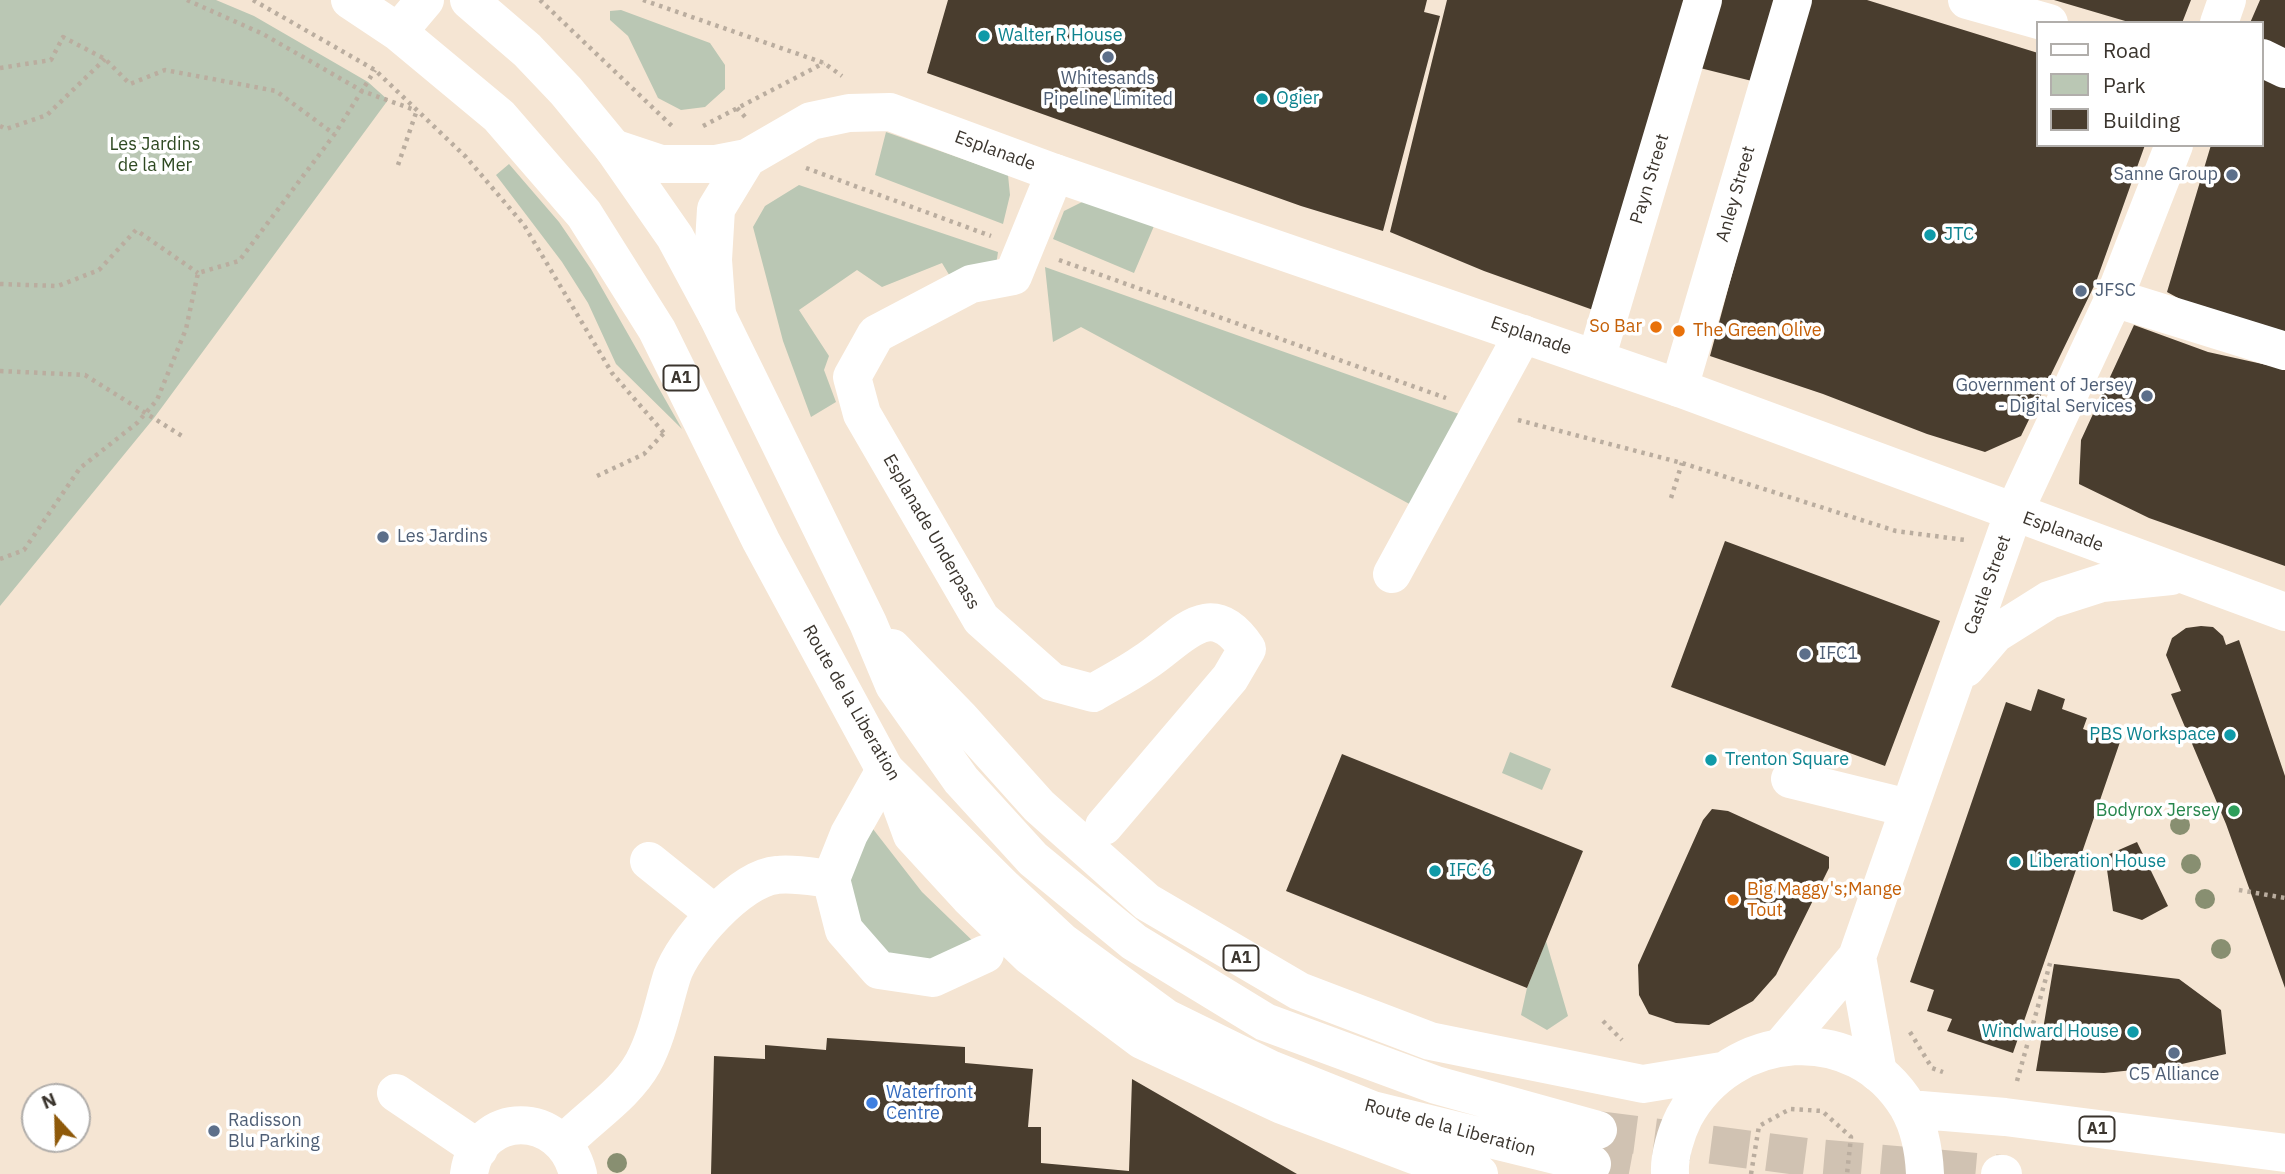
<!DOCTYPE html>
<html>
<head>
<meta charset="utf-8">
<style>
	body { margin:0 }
	#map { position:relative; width:2285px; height:1174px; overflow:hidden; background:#f5e5d3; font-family:"IBM Plex Sans",sans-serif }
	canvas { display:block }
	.legend { position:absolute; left:2036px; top:21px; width:228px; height:126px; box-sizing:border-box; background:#fff; border:2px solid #b1aeab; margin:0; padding:9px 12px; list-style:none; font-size:21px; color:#3b352e }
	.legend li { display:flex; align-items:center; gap:14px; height:35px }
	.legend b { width:35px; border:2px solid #b1aeab }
	.north { position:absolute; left:21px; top:1083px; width:70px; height:70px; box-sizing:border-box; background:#fff; border:2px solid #b1aeab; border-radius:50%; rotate:338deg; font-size:19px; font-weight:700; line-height:28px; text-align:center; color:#3b352e }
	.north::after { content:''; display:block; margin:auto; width:24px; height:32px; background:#8e590a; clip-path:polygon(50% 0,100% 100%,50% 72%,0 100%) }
</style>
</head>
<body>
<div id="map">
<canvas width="2285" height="1174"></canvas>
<ul class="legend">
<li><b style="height:9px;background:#fff"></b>Road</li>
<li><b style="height:19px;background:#bac7b4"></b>Park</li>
<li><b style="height:19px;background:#493d2e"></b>Building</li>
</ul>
<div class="north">N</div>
</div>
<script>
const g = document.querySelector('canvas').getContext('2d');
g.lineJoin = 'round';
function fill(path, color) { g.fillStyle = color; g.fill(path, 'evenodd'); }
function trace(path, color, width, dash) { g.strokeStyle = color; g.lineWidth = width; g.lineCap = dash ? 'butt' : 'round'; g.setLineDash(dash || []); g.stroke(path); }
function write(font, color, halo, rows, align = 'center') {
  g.font = font + ' "IBM Plex Sans",sans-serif'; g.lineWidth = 7; g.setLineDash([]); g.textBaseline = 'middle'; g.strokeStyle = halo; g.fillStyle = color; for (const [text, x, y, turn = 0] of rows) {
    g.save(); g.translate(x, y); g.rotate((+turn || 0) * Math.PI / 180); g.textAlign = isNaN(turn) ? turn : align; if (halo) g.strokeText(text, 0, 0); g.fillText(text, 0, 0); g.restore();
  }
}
fill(new Path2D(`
	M0,0H216L254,16L368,82L388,100L154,418L0,606Z
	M621,10L710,43L725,65V89L705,107L681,110L658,98L628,36L610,20V11Z
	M886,132L1008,175L1010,195L1003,224L875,175Z
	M509,164L559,222L591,269L682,429L616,364L588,303L562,262L496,175Z
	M799,185L998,252L995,272L954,283L942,263L882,287L857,270L799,310L829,356L824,370L836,402L811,417L783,341L753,227L765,206Z
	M1084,201L1154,226L1134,273L1053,239L1064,211Z
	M1045,267L1476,420L1415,507L1081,327L1053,342Z
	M1510,752L1551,769L1542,790L1502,773Z
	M873,829L922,892L978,946L956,959L895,965L845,909L852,859Z
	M1546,941L1568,1016L1547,1030L1521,1015L1527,988Z`), '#bac7b4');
fill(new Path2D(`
	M948,0H1427L1424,12L1440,16L1383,231L1301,206L927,73Z
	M1447,0H1689L1596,311L1484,271L1390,232Z
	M1713,0H1781L1760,83L1696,67Z
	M1806,0H1867L2038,53V145H2145L2096,282L2021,436L1985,452L1927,434L1823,394L1710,356Z
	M2054,0H2191L2182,23H2132Z
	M2260,0H2285V336L2224,323L2167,292L2211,145H2262V23H2250Z
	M2134,325L2208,352L2285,369V566L2149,518L2079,484L2081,440Z
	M1725,541L1940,621L1885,766L1671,687Z
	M2201,626L2213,627L2223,636L2226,645L2239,640L2285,776V988L2226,824L2171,694L2181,691L2166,655L2172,638L2186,628Z
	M2038,689L2065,699L2062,709L2087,718L2083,729L2120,742L2013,1053L1947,1031L1952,1019L1927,1011L1934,990L1910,982L2006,702L2031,711Z
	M1342,754L1583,851L1527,988L1286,891Z
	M1712,809L1728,811L1829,857V868L1776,975L1753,1001L1709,1025L1676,1023L1649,1014L1639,995L1638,965L1703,820Z
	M2137,842L2168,906L2142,920L2113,911L2105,856Z
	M2054,964L2179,979L2221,1010L2226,1054L2173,1066L2104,1073L2036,1071Z
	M827,1038L965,1047V1063L1033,1069L1028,1127H1041V1163L1129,1171L1132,1079L1297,1174H711L714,1056L765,1059V1045L826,1050Z`), '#493d2e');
trace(new Path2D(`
	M1598,1130L1806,1157L2000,1174
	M1592,1164L1646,1174`), '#d0c2b2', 38, [38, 19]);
trace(new Path2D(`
	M187,0L263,34L362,91L412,109
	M253,0L375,70L466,157L524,225L612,373L664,433
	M540,0L673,127
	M643,0L824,63L842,76
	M0,68L51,60L63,37L105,59L130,84L165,70L276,91L334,134
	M737,108L746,118
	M0,126L6,129L47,115L105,59
	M703,126L824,63
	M398,165L417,110
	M806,168L991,236
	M1059,260L1446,398
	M0,284L58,286L99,270L136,230L198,273
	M0,371L85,375L182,436
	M1518,420L1682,463L1896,531L1965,540
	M597,476L644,454L664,433
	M1671,498L1682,463
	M0,559L24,550L80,468L137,423L157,400L186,329L198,273L239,261L334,135L375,70
	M2239,890L2285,898
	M1603,1021L1622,1040
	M1910,1032L1932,1068L1943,1072
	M2017,1081L2051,960
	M1751,1174L1759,1126L1790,1109L1822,1111L1851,1137L1847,1174`), '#baad9f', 4.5, [3.5, 5]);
trace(new Path2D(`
	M2262,58L2285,69
	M1055,173L1013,276L971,284L876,334L852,377L862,414L981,619L1052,682L1093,693C1110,683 1128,674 1145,662C1181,639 1210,593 1247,649L1230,678L1104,826
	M2114,298L2285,351
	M1596,359L1703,0
	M1679,388L1793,0
	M1392,574L1523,334
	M1790,779L1908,808
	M649,861L715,914
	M831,879L844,930L879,970L933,978L985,954
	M831,879L849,834L885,770
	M396,1093L479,1149
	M564,1143C590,1116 625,1095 643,1063C658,1035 663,1005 672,976C683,943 740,878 777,875C794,873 814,877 831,879
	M469,1174C478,1109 562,1109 578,1174`), '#fff', 38);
trace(new Path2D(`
	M1967,0L2049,23
	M2219,23L2227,0
	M613,148L661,164H716L747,158L811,121L849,113L890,112L1055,173L1679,388L2285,612
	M717,315L713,260L716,209L747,158
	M1966,668L1995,634L2049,600L2102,583L2171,576
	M1857,957L1878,1073
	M1781,1047L1857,957L2013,514L2114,298L2174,145`), '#fff', 38);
trace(new Path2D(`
	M350,0L398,32L499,116L584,214L657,330L761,541L885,770L1004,888L1061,941L1166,1018L1272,1070L1372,1110L1592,1164
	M469,0L527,50L566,91L613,148L675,237L717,315L868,623L894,685L961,780L1033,859L1134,942L1265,1022L1436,1085L1598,1130
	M398,32L425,0
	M892,648L960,718L1039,806L1147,902L1299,991L1430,1041L1643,1084L1722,1071
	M901,805L912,835L969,897L1030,956L1142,1040L1282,1105L1414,1155L1479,1174
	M1909,1109L2005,1117L2285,1153
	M1670,1174C1669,1156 1676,1133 1684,1117C1731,1030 1855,1019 1908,1107C1920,1128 1924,1151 1925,1174
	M2000,1174H2003`), '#fff', 38);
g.fillStyle = '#888f71';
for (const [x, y] of [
	[2180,825],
	[2191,864],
	[2205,899],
	[2221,949],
	[617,1163]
]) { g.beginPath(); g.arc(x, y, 10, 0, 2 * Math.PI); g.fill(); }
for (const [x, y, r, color] of [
	[984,36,7,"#0f9aa8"],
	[1108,57,7,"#5c6f8a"],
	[1262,99,7,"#0f9aa8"],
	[2232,175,7,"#5c6f8a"],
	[1930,235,7,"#0f9aa8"],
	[2081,291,7,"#5c6f8a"],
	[1656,327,7,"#e8710a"],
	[1679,331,7,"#e8710a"],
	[2147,396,7,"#5c6f8a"],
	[383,537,7,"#5c6f8a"],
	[1805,654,7,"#5c6f8a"],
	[2230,735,7,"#0f9aa8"],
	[1711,760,7,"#0f9aa8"],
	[2234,811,7,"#2e9e5b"],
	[2015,862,7,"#0f9aa8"],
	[1435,871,7,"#0f9aa8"],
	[1733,900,7,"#e8710a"],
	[2133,1032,7,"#0f9aa8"],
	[2174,1053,7,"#5c6f8a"],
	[872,1103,7,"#3f7fe0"],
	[214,1131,7,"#5c6f8a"]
]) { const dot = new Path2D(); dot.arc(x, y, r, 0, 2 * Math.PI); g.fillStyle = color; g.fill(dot); trace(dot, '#fff', 2.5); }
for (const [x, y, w] of [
	[681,378,35],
	[1241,958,35],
	[2097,1129,35]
]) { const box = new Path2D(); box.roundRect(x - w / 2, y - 12.5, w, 25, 5); g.fillStyle = '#fff'; g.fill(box); trace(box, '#3b352e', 2); }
write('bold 16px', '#3b352e', null, [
	["A1",681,378],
	["A1",1241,958],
	["A1",2097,1129]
]);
write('18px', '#0d838f', '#fff', [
	["Walter R House",998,36],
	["Ogier",1276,99],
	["JTC",1944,235],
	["PBS Workspace",2216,735,"right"],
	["Trenton Square",1725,760],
	["Liberation House",2029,862],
	["IFC 6",1449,871],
	["Windward House",2119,1032,"right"]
], 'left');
write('18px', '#4e5e75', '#fff', [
	["Whitesands",1108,79,"center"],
	["Pipeline Limited",1108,100,"center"],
	["Sanne Group",2218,175,"right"],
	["JFSC",2095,291],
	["Government of Jersey",2133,386,"right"],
	["- Digital Services",2133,407,"right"],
	["Les Jardins",397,537],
	["IFC1",1819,654],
	["C5 Alliance",2174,1075,"center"],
	["Radisson",228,1121],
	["Blu Parking",228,1142]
], 'left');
write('18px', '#2e4921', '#fff', [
	["Les Jardins",155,145],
	["de la Mer",155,166]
]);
write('18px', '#3b352e', '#fff', [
	["Esplanade",995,151,20],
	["Payn Street",1650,179,-73],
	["Anley Street",1736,194,-74],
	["Esplanade",1531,336,19],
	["Esplanade Underpass",931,532,60],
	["Esplanade",2063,532,20],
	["Castle Street",1988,585,-70],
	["Route de la Liberation",851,703,60],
	["Route de la Liberation",1450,1128,15]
]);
write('18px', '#c56008', '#fff', [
	["So Bar",1642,327,"right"],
	["The Green Olive",1693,331],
	["Big Maggy's;Mange",1747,890],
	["Tout",1747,911]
], 'left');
write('18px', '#27864d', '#fff', [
	["Bodyrox Jersey",2220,811]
], 'right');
write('18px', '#366cbe', '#fff', [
	["Waterfront",886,1093],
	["Centre",886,1114]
], 'left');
</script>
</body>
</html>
